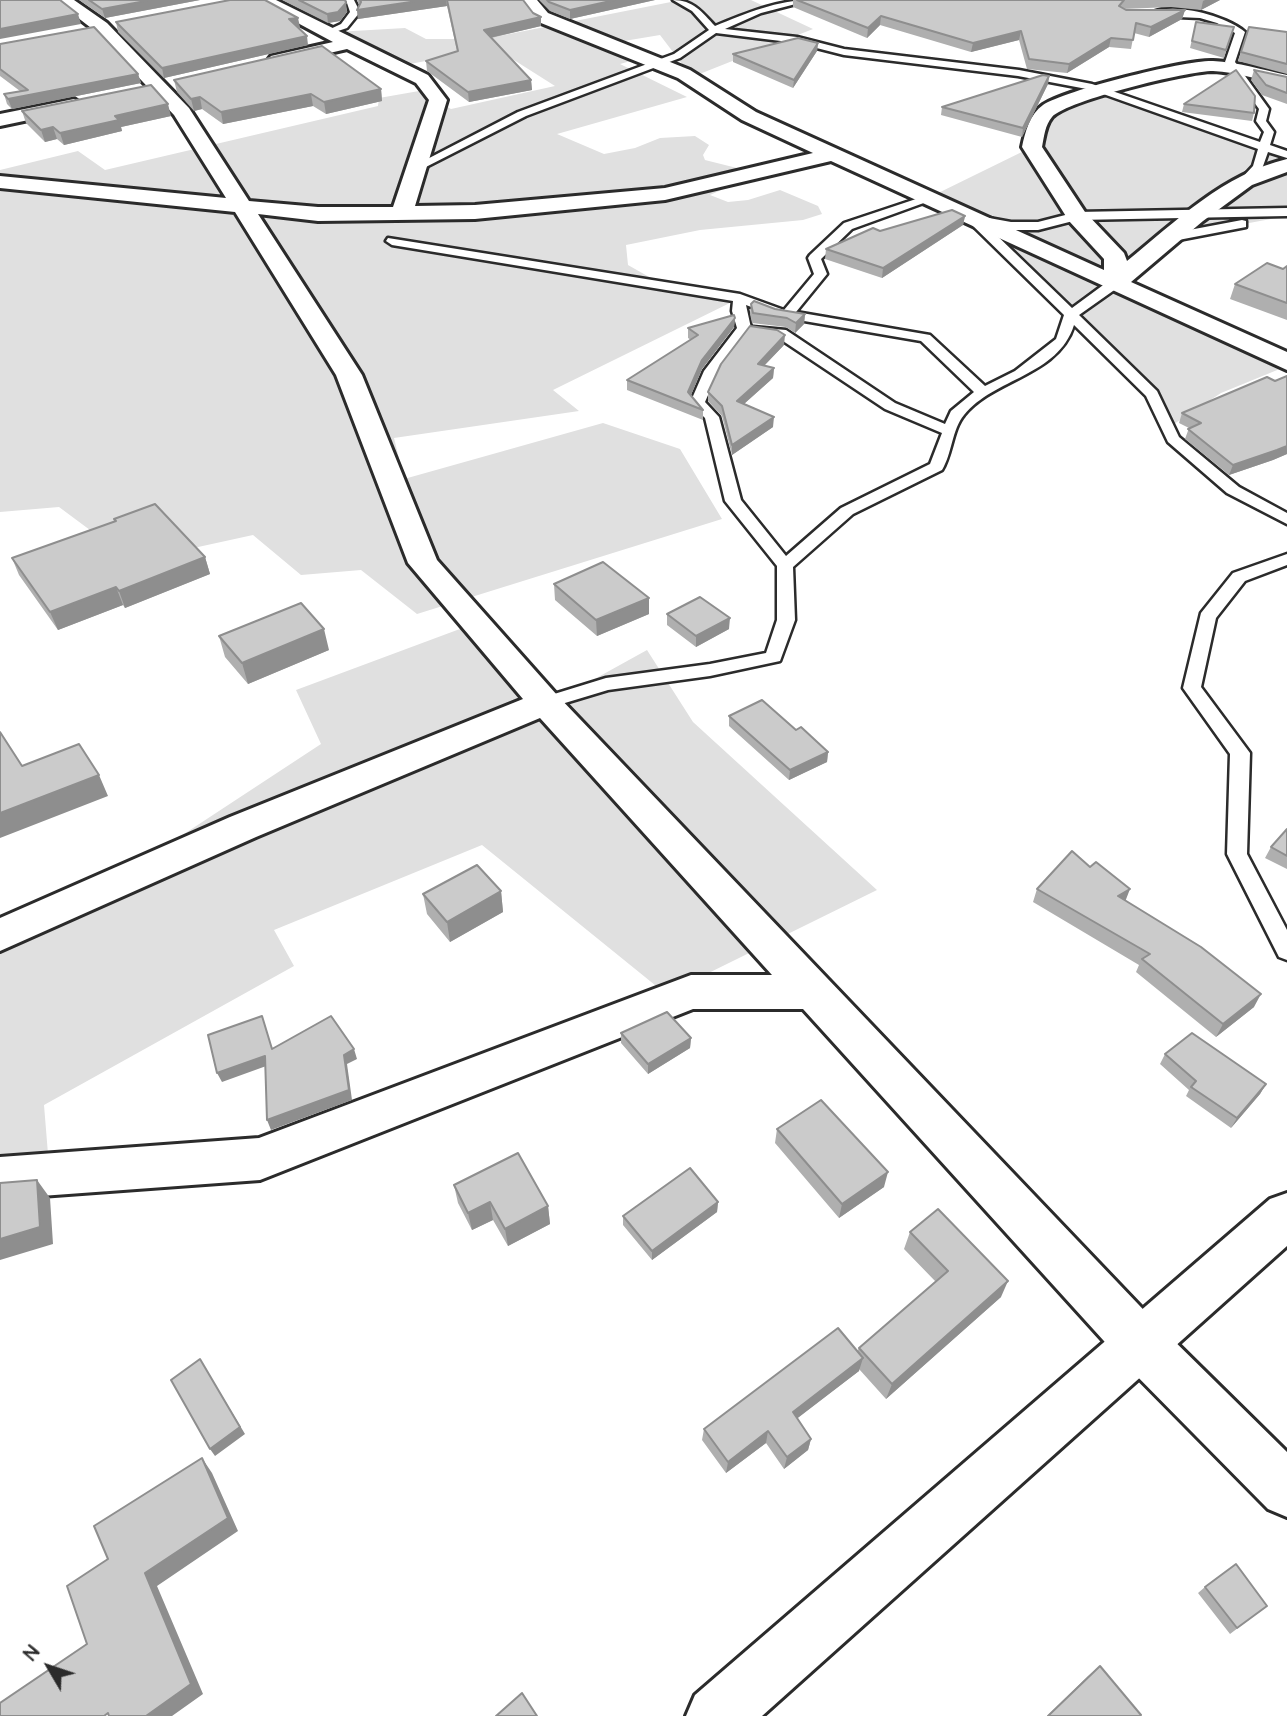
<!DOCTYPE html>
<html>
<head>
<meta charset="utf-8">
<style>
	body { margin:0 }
	#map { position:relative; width:1287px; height:1716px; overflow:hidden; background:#fff; font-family:"Architects Daughter",sans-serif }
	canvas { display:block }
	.north { position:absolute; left:14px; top:1632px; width:70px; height:70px; -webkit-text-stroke:5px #fff; paint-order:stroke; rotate:309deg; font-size:19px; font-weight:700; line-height:28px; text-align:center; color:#2b2b2b }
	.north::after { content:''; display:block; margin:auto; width:24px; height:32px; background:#2b2b2b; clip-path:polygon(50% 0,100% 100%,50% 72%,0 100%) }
</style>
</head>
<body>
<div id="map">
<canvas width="1287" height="1716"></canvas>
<div class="north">N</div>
</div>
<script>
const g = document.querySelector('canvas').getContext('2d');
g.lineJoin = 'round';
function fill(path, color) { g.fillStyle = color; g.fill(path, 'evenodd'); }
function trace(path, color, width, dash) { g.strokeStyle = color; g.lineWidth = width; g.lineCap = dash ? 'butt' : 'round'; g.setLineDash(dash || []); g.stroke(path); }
fill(new Path2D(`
	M681,0H751L813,29L692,77L660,35L618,42L645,57L620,64L687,97L557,134L604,154L635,148L660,138L695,136L709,145L703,155L705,160L741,169L728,187L710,195L728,202L748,200L780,190L818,206L822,214L803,220L700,230L626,245L628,265L665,286L740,298L553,390L579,411L394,438L404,479L603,423L680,449L722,519L417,614L361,570L301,575L253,535L189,549L94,533L59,507L0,512V170L78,151L105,170L378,106L379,98L419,91L451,109L555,86L495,48L399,66L325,45L336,32L405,28L426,39H484Z
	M1104,91L1287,155V216L1168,238L1116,283L1287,366L1221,393L1168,428L1152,394L971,217L928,198L1032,147L1049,109Z
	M484,620L544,707L647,650L693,722L877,890L666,994L482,845L274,930L294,966L44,1105L48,1154L0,1158V934L85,899L321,744L296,690Z`), '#e0e0e0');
const lane = new Path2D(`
	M346,0H354L360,12L347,28L326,35V31L341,24L350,12Z
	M673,0C693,0 702,12 715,26C747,13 777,0 811,0L761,13L725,29L797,37L844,49L1019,70L1092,84L1260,142L1264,132L1256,121L1259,109L1225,62L1235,33L1217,23L1200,18L1156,16L1151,13C1173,1 1227,16 1245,32L1235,62L1269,109L1266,121L1274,132L1270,145L1287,151V158L1268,152L1262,169L1245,184L1239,181L1253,166L1258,149L1092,90L1018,76L844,55L797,43L716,33L680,58L526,116L420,170L410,168L518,112L674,54L709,30L692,11Z
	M928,195L934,198L932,200L852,229L821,259L827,274L796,312L930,335L985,386L1015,371L1056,339L1064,315L967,220V214L1011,222H1038L1077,212L1287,208V216L1077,220L1038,230H1011L985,224L1072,308L1110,280H1120V286L1079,315L1157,391L1179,437L1239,487L1287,513V524L1227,493L1168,442L1146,396L1074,325C1058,376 994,378 964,415C952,429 952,454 942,470L853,514L793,567L795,620L780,661L710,676L608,690L545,709L538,707L536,703L538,699L606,678L710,664L766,653L777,620V566L725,501L705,418L690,403L704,371L737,328L732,311L733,301L392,245L386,241L388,238L740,294L784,310L814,274L808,258L810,255L844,223ZM746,305L775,316L921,341L974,392L951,411L945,424L895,403L786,330L753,327V333L777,337L885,409L942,433L930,464L841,508L786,556L741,500L719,417L705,402L718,372L751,328Z
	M1242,220L1246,221V227L1168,242L1162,238L1168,234Z
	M1287,554V565L1245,581L1216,618L1201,687L1250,753L1247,854L1287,930V960L1279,957L1227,854L1230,754L1183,688L1201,613L1233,573Z`);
const street = new Path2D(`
	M55,0H74L107,23L189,108L249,201L318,207H393L429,100L416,83L347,49L277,65L271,64L268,60L271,56L333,42L255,0H276L428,75L447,100L415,206L475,205L665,188L813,153L742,120L678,78L536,21L520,0H537L548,13L690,70L756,112L1104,270V259L1069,221L1022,147C1025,132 1030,114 1043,105C1066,90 1185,60 1213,61C1238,62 1263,70 1287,75V85C1263,81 1237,72 1213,71C1188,71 1068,100 1052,117C1045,125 1044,137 1042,147L1085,212L1124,253L1127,261C1176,221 1224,174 1287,159V172L1252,185L1203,221L1131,282L1287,352V370L831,161L665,200L475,219L318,221L258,214L362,375L437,560L557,695L1159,1326L1287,1452V1517L1268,1509L1123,1362L803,1009H693L260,1180L0,1199V1157L259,1138L691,975H772L540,718L256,837L0,951V918L230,817L523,699L408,563L336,375L235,212L0,188V176L226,198L174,115L95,31Z
	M74,99L83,105L81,109L0,126V114Z`);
const secondary = new Path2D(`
	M1287,1193V1246L762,1716H686L695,1695L1270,1199Z`);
trace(lane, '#2b2b2b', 5);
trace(street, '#2b2b2b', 6);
trace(secondary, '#2b2b2b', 6);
fill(lane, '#fff');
fill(street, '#fff');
fill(secondary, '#fff');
fill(new Path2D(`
	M79,0H200L105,18Z
	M282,0H345L347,12L340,21L328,23Z
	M357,0H523L541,26L491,38L531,80L532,90L469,102L427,71L426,61L457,51L447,6L358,19L357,10L359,5Z
	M539,0H655L570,19L550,11Z
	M793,0H1220L1201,10L1171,7L1123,9L1126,10H1185L1182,19L1149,37L1134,33L1131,49L1109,47L1067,73L1027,69L1019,40L971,52L880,25L867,38L793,7Z
	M116,22L300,27H298L308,45L164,78L118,32Z
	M1196,22L1234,27L1224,58L1190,48Z
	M1249,27L1287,32V74L1238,61Z
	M818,43L817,51L793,88L733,62V54Z
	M0,44L138,74L141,83L12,109L7,104L4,94L20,91L0,76Z
	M1254,70L1287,77V104L1262,95L1251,80Z
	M1049,76L1048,84L1022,137L941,115L942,107Z
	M174,80L381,89L382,101L326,114L313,106L223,124L202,109L194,111L177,92Z
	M1184,104L1254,113L1252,121L1182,112Z
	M22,111L171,116L121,127L122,131L64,145L57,139L45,142L26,123Z
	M965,216L963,225L882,278L825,259L826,249L880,231Z
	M1287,266V320L1230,299L1235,284L1283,269Z
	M751,304L805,314L804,324L795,333L786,327L752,323L750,314Z
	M735,318L734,327L702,369L691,395L703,410V420L627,390V380L691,340L688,338V328Z
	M784,345L764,366L774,368L773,378L744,404L773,427L732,455L722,416L708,401V392Z
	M1287,376V454L1273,460L1229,475L1185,439L1189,428L1179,423L1182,413L1275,381Z
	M114,519L205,557L210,574L125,608L123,605L58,630L19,575L12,558L115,522Z
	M554,584L649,598V614L597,636L555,600Z
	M667,614L729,629L696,647L667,625Z
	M219,636L329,650L248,684L225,657Z
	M729,716L796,730L828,752L827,762L789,780L729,726Z
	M1287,829V869L1265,858L1271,847Z
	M1037,889L1125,901L1254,1007L1216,1037L1136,972L1139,965L1033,902Z
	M501,891L503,912L450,942L427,914L423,894Z
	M621,1033L691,1038L690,1048L648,1074L621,1043Z
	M1165,1054L1266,1084L1260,1094L1231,1128L1186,1096L1189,1090L1160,1064Z
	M777,1129L884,1187L839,1218L775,1143Z
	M454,1185L548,1206L550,1224L508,1246L493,1220L472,1230L458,1203Z
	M718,1202L717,1212L652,1260L623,1225V1216Z
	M910,1232L1001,1297L886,1399L859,1369V1371L797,1418L811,1439L808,1450L784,1469L766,1443L726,1473L702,1440L704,1429L857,1352L859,1348L936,1282L904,1249Z
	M1205,1587L1267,1606L1230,1634L1198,1593Z
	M1100,1666L1140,1716H1047L1088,1676Z`), '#afafaf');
fill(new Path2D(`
	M151,0H200L105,18L102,9Z
	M424,0H446L447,6L358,19L357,10Z
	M615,0H655L570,19V10Z
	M1205,0H1220L1201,10L1203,1Z
	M346,3L347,12L340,21L328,23L327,14Z
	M1185,10L1182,19L1149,37L1151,27Z
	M78,14L81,24L0,39V29Z
	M881,16L880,25L867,38L868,28Z
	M541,17V26L485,39L484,30Z
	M298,18L300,27L291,28L289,19Z
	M1021,31L1019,40L971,52L973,43Z
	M307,36L308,45L164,78L162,68Z
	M1111,38L1109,47L1067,73L1069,64Z
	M818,43L817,51L793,88L794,80Z
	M138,74L141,83L12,109L8,99Z
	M1049,76L1048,84L1022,137L1023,128Z
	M531,80L532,90L469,102L468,92Z
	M381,89L382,101L326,114L324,102Z
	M311,94L313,106L223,124L221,112Z
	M200,97L202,109L194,111L191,99Z
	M168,104L171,116L121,127L122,131L64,145L60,133L115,116Z
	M53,127L57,139L45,142L41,130Z
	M965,216L963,225L882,278L883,268Z
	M805,314L804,324L795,333L796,323Z
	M735,318L734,327L702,369L688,402V392L702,360Z
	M785,335L784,345L757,373L758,364Z
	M774,368L773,378L736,411L737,401Z
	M774,417L773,427L732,455V445Z
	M1287,446V454L1273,460L1229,475L1233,465Z
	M205,557L210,574L125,608L119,591Z
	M116,587L123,605L58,630L50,612Z
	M649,598V614L597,636L596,620Z
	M730,618L729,629L696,647V636Z
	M324,629L329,650L248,684L242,663Z
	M828,752L827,762L789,780L790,770Z
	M99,775L108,796L0,838V813Z
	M1130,889L1125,902L1118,896Z
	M501,891L503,912L450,942L447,922Z
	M1261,994L1254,1007L1216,1037L1223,1024Z
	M691,1038L690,1048L648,1074V1064Z
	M354,1049L357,1059L347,1064L352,1100L271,1130L267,1120L344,1055Z
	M265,1056L269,1065L222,1082L217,1073Z
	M1266,1084L1260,1094L1231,1128L1237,1118Z
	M888,1172L884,1187L839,1218L842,1204Z
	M37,1180L50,1198L53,1244L0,1260V1239Z
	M490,1202L493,1220L472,1230L468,1213Z
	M718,1202L717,1212L652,1260V1251Z
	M548,1206L550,1224L508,1246L505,1229Z
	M1008,1281L1001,1297L886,1399L892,1384Z
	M863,1358L859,1371L790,1424L793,1412Z
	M200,1359L245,1434L215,1456L210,1449Z
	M768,1431L766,1443L726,1473L728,1462Z
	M811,1439L808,1450L784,1469L787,1457Z
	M202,1458L212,1473L238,1531L157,1586L203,1694L172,1716H146L145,1573Z`), '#8e8e8e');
const building = new Path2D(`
	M0,0H60L78,14L0,29Z
	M89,0H151L102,9Z
	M230,0H265L298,18L289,19L307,36L162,68L116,22Z
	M299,0H345L346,3L338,12L327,14Z
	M360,0H424L357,10L361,2Z
	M447,0H523L533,13L541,17L484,30L531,80L468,92L426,61L458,51Z
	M547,0H615L570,10L549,2Z
	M797,0H1124L1119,6L1126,10H1185L1151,27L1136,23L1133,40L1111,38L1069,64L1029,59L1021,31L973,43L881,16L868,28Z
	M1196,22L1234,27L1226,50L1192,41Z
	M94,27L138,74L8,99L4,94L28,90L0,69V44Z
	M1249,27L1287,32V64L1241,52Z
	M798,38L818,43L794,80L733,54Z
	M322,46L381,89L324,102L311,94L221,112L200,97L191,99L174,80Z
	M1236,70L1255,96L1254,113L1184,104Z
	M1254,70L1287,77V93L1266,85Z
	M1043,75L1049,76L1023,128L942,107Z
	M151,85L168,104L115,116L119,120L60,133L53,127L41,130L22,111Z
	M952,210L965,216L883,268L826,249L873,228L880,231Z
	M1267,263L1283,269L1287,266V303L1235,284Z
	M754,301L775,309L805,314L796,323L787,318L753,313L751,304Z
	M734,315L735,318L702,360L688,392L703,410L627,380L698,335L688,328Z
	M750,326L777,330L785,335L758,364L774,368L737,401L774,417L732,445L722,406L708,392L721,364Z
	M1287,376V446L1277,450L1233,465L1188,429L1201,423L1182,413L1267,377L1275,381Z
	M155,504L205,557L119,591L116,587L50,612L12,558L116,521L114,519Z
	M603,562L649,598L596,620L554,584Z
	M700,597L730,618L696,636L667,614Z
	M301,603L324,629L242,663L219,636Z
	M762,700L796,730L801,727L828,752L790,770L729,716Z
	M0,732L22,766L79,744L99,775L0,813Z
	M1287,829V856L1271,847Z
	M1072,851L1090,867L1096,862L1130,889L1118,896L1201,947L1261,994L1223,1024L1142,959L1150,954L1037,889Z
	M477,865L501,891L447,922L423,894Z
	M667,1012L691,1038L648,1064L621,1033Z
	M262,1016L272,1049L331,1016L354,1049L344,1055L349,1090L267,1120L265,1056L217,1073L208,1035Z
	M1192,1033L1266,1084L1237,1118L1191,1087L1196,1081L1165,1054Z
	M821,1100L888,1172L842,1204L777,1129Z
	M518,1153L548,1206L505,1229L490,1202L468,1213L454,1185Z
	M690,1168L718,1202L652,1251L623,1216Z
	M37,1180L40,1227L0,1239V1183Z
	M938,1209L1008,1281L892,1384L859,1348L948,1271L910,1232Z
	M838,1328L863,1358L793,1412L811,1439L787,1457L768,1431L728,1462L704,1429Z
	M200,1359L240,1427L210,1449L171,1380Z
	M202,1458L228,1518L145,1573L191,1684L146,1716H109L108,1713L104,1716H0V1703L87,1644L67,1586L108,1559L94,1526Z
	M1236,1564L1267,1606L1237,1628L1205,1587Z
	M1100,1666L1141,1715L1140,1716H1048Z
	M522,1693L537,1716H496Z`);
fill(building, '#cbcbcb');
trace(building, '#8e8e8e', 2);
</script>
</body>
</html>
